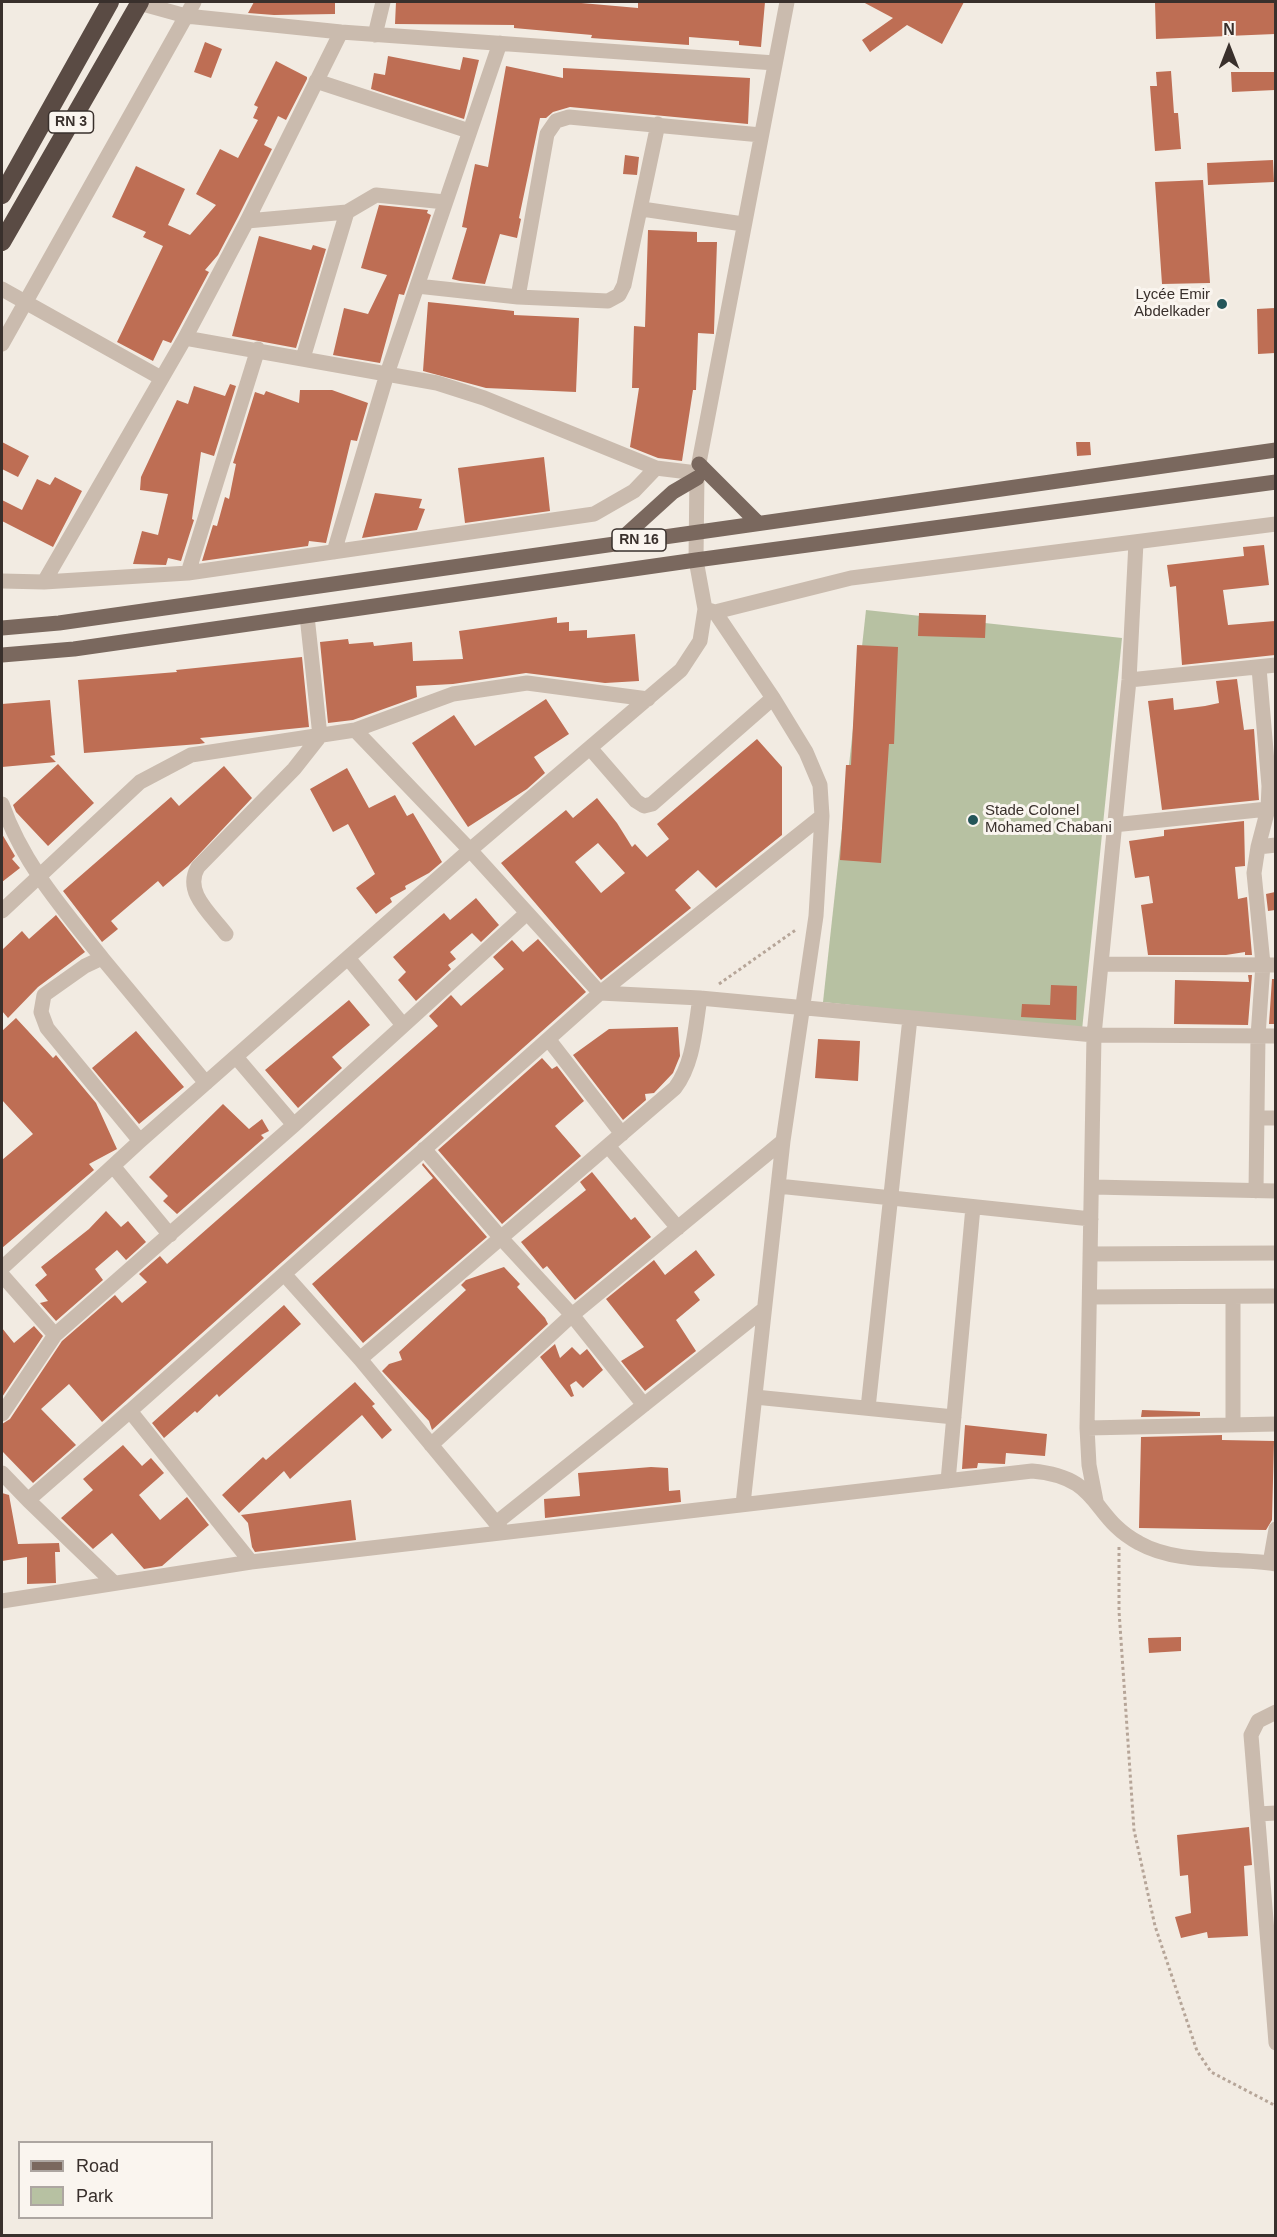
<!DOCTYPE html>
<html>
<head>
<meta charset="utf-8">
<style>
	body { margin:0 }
	#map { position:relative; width:1277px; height:2237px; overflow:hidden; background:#f2ebe2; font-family:Arial,sans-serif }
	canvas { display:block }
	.frame { position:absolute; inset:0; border:3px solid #39302c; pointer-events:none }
	.legend { position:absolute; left:18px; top:2141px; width:195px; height:78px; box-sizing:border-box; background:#faf5ef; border:2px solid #ada6a1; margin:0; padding:8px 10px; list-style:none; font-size:18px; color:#39302c }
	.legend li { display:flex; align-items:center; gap:12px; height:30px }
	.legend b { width:30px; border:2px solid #ada6a1 }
	.north { position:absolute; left:1199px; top:18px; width:60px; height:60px; -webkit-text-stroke:4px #faf5ef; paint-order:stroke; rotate:0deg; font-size:16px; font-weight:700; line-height:24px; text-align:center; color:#39302c }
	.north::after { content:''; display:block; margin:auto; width:21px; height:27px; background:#39302c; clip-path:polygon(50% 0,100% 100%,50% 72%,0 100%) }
</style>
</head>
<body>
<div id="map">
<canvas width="1277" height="2237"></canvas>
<div class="frame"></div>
<ul class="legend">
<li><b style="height:8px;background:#7a685e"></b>Road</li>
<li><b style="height:16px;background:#b7c1a2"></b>Park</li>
</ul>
<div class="north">N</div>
</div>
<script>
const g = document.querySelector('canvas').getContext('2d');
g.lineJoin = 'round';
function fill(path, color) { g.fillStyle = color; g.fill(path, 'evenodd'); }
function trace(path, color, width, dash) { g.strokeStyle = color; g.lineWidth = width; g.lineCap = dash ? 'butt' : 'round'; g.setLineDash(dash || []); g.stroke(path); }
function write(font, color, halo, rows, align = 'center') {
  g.font = font + ' Arial,sans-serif'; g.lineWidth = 6; g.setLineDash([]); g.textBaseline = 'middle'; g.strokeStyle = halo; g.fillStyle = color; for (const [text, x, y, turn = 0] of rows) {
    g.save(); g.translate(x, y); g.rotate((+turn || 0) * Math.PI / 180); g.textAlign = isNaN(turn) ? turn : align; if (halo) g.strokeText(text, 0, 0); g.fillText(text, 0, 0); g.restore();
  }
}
fill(new Path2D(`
	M866,610L1122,638L1082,1030L823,1002Z`), '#b7c1a2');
fill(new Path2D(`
	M254,2H335V14L274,15L248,13Z
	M396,2H570L638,8V2H765L761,47L739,45V41L689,37V45L591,38L592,35L514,28V25L395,24Z
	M863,2H964L942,44L907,25L870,52L862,40L893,18Z
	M1155,2H1275V34L1156,39Z
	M205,42L222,49L211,78L194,72Z
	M388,56L460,70L463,57L479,60L464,119L371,89L374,73L385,75Z
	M276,61L307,77V79L286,120L278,116L264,145L272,149L238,217L218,255L205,270L209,272L171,343L163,340L153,361L117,342L163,246L143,237L146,232L112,217L136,166L185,189L168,225L190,235L216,205L196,194L220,149L238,158L258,120L253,118L258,107L254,105Z
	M506,66L563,78V68L750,78L748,124L570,107L553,112L546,118H540L519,218L521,219L517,238L500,234L485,284L460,281L452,279L467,228L462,227L475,164L488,167Z
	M1171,71L1174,113H1178L1181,149L1155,151L1150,86H1157L1156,72Z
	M1231,72H1275V90L1232,92Z
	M625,155L639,157L637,175L623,174Z
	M1273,160L1274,182L1208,185L1207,163Z
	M1203,180L1210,283L1162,284L1155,182Z
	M379,205L428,210L427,213L431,215L404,295L399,294L380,363L333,355L344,308L368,314L387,275L361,268Z
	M648,230L697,232V242H717L714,331V334L698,333L696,390H693L682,461L658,458L630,447L639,388H632L634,326L645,327Z
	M259,236L311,250L313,245L326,249L296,348L232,336Z
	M428,302L514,311V315L579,318L576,392L486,388L423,371Z
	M1275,308V353L1258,354L1257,309Z
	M230,384L236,386L214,456L201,452L192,519L194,520L181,561L168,558L166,565L133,564L142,531L158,535L168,494L140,490L141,477L177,400L188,404L194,386L225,396Z
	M300,390H332L368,403L357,441L351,440L326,543L309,541L308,546L202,561L213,525L217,526L225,497L229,499L236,464L233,463L255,392L264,395L266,391L299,403Z
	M2,442L29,456L18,477L2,469Z
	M1076,442H1090L1091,455L1077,456Z
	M544,457L550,511L465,523L458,468Z
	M55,477L82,491L53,547L2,521V500L22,510L37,479L50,485Z
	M375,493L422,499L419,508L425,509L417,530L362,538Z
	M1264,545L1269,585L1223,590L1228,625L1275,621V655L1182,665L1176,586L1170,587L1167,565L1244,556L1243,547Z
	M919,613L986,615L985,638L918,636Z
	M557,617V623L569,622V631L587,630V638L635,634L639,681L605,683L526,673L453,684L416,686L417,697L353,720L328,723L320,642L348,639L349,644L373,642L374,646L412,642L413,661L463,659L459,631Z
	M857,645L898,647L894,744H889L881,863L840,860L846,765H851Z
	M302,657L309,727L200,738L205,743L199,744L84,753L78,680L177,672L176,670Z
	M1237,679L1244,730L1254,729L1259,800L1162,810L1148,701L1173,698L1174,710L1205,706L1219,703L1216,681Z
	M546,699L569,734L534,757L545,773L527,789L468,827L412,743L454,715L475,746Z
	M50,700L55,755L50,756L56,762L2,767V704Z
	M757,739L782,767V835L716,888L698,870L675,890L691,908L601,980L501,863L566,810L573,818L597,798L617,823L632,847L635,844L647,857L669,839L657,824ZM598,843L625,873L601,893L575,862Z
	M58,764L94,803L48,846L16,812L13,805Z
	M224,766L252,798L188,866L163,887L158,881L111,921L118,929L102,942L63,891L171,797L179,806Z
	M347,768L369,808L395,795L407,816L413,813L442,862L429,873L405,886L406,889L390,898L392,902L376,914L356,888L375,874L348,824L333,832L310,789Z
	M1244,821L1245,866L1235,867L1238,899L1247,897L1252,955H1245V952L1226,955H1148L1141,905L1153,903L1149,876L1135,878L1129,841L1164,836V830Z
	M2,834L15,856L12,859L20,868L2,882Z
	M1275,892V910L1268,911L1266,894Z
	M476,898L499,925L481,942L472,933L450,952L456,959L448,965L451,969L416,1001L398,980L406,972L393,957L444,913L450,920Z
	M56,915L85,952L38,987L8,1018L2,1011V950L22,931L29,939Z
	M538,939L586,992L102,1422L69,1384L41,1409L76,1445L33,1483L2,1451V1424L10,1419L62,1341L115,1295L122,1303L147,1282L139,1274L160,1256L167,1264L438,1026L429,1016L451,995L461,1006L504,969L493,957L512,940L523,952Z
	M1248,975H1252L1248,1025L1174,1024L1175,980L1249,982Z
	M1272,979H1275V1024H1269Z
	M1051,985L1077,986L1076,1020L1021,1017L1022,1004L1050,1005Z
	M349,1000L370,1025L332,1057L342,1068L298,1108L265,1070Z
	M16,1018L53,1058L56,1055L96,1103L117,1149L89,1164L94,1170L2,1248V1160L33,1134L2,1100V1031Z
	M678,1027L680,1056L673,1073L654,1093L645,1094L646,1100L623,1120L573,1055L609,1029Z
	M136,1031L184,1087L139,1124L92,1068Z
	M818,1039L860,1041L858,1081L815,1078Z
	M542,1058L552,1069L557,1066L584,1101L555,1126L581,1156L502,1224L438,1150Z
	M223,1104L249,1129L262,1119L269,1131L261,1135L264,1138L177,1214L163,1201L168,1196L149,1177Z
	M423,1163L487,1237L363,1343L312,1284L433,1178L422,1165Z
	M592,1172L631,1220L635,1217L651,1237L575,1300L547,1266L543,1269L521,1242L586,1190L580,1182Z
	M106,1211L121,1227L128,1221L146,1242L126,1260L117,1250L95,1269L103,1280L56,1321L40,1303L48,1301L35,1285L47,1275L41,1267L89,1229Z
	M696,1250L715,1275L694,1292L700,1300L676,1320L696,1351L645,1391L621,1361L644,1347L606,1299L654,1260L665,1275Z
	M504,1267L520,1284L517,1287L545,1318L548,1324L432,1430L429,1421L382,1371L389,1364L402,1360L399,1352L466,1290L461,1285L466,1280Z
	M284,1305L301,1324L219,1397L217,1394L197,1413L195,1411L164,1438L152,1423Z
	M34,1326L43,1336L2,1397V1328L14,1343Z
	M555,1344L560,1358L572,1347L580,1355L587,1349L603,1370L583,1388L576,1381L570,1385L574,1396L571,1397L540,1357Z
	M355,1382L375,1404L372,1406L392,1430L382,1439L362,1415L290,1479L284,1471L239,1513L222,1495L263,1457L266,1460Z
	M1142,1410L1200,1412V1416L1141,1417Z
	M965,1425L1047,1434L1045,1456L1006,1453L1005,1464L978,1463L977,1468L962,1469Z
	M1222,1435V1440L1274,1441L1272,1520L1266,1530L1139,1528L1141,1437Z
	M123,1445L142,1466L151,1458L164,1473L139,1495L160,1520L187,1497L209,1525L162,1566L144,1569L112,1533L93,1549L61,1518L93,1490L83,1479Z
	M651,1467L668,1468L669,1491L680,1490L681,1502L545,1518L544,1499L580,1496L578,1473Z
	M2,1493L9,1495L18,1544L59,1543L60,1552H55L56,1583L27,1584V1557L2,1561Z
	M351,1500L356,1540L255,1552L252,1547L248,1523L241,1515Z
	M1181,1637V1651L1149,1653L1148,1638Z
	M1249,1827L1252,1865L1244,1866L1248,1936L1208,1938L1207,1932L1181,1938L1175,1917L1191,1913L1188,1875L1180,1876L1177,1835Z`), '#be6e54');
trace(new Path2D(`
	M719,984L797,929
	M1119,1547V1611L1134,1830L1155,1926L1197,2051L1211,2072L1276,2106`), '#b6a598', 3, [3, 3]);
trace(new Path2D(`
	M139,3L186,16L341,32L775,63
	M375,35L383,2
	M316,81L469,131
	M642,209L743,224
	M247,221L347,212L376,195L445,202
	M417,286L518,297L608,301L619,295L624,285L658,124
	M2,289L161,378
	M518,297L547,134L556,121L569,117L761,135
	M185,338L437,383L484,398L656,468L697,473
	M2,344L194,2
	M303,358L347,212
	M334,552L387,374L500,43
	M188,573L258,349
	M2,581L44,582L188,573L594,514L634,491L656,468
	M44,582L185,338L247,221L341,32
	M708,610L715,612L851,578L1276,524
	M715,612L773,698L806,752L820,785L822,816L816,916L783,1141L743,1504
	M1259,668L1269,786L1268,809
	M1129,680L1276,665
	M355,730L470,850L600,993L700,998L1094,1035L1276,1036
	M590,748L636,801L644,806L652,804L773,698
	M2,804C23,864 63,909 102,958
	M1113,825L1268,809L1258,847L1254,873L1263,964L1258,1036L1256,1191
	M1258,847L1276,845
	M2,911L140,782L191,755L355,730L453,694L527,683L648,699
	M226,934C211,914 183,892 198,867L294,769L320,736L307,616
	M348,958L403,1025
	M1101,964L1276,965
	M549,1040L622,1134
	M236,1057L294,1125
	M1257,1118H1276
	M140,1141L47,1028L41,1012L44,995L85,966L102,958L206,1083
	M608,1146L678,1228
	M424,1149L501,1238L572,1315L644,1405
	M113,1166L170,1235
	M778,1186L1091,1219
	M1092,1187L1276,1191
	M1090,1254L1276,1253
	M2,1268L140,1141L470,850L681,670L700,641L705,609L696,560L697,473L787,2
	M2,1275L55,1335
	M285,1275L360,1359L501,1529
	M1090,1297L1276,1296
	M360,1359L675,1088C694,1063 695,1028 700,998
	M755,1397L954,1417
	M868,1408L910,1018
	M2,1414L55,1335L294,1125L527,913
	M1233,1425V1297
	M1087,1428L1276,1424
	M431,1445L572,1315L783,1141
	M2,1473L28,1500L130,1411
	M948,1481L973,1207
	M28,1500L114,1583
	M1096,1501L1089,1465L1087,1428L1094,1035L1129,680L1136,542
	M496,1523L764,1309
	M251,1562L130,1411L600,993L822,816
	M1270,1563L1276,1529
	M2,1601L251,1562L1032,1471C1102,1477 1090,1517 1139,1543C1178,1565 1232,1557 1276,1564
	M1276,1712L1258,1721L1251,1735L1276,2043
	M1258,1814L1276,1813`), '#cabbae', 15);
trace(new Path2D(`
	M699,464L757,522
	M618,542L673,492L697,478
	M2,628L59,623L1276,450
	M2,655L74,649L696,560L1276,482`), '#7a685e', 15);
trace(new Path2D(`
	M2,195L110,2
	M2,242L140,2`), '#5a4b44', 18);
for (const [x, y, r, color] of [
	[1222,304,6,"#245559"],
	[973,820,6,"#245559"]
]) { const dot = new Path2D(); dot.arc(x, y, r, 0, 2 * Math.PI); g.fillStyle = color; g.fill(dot); trace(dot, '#faf5ef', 2); }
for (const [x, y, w] of [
	[71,122,45],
	[639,540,54]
]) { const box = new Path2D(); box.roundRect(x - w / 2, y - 11, w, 22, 4.5); g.fillStyle = '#faf5ef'; g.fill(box); trace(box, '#39302c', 1.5); }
write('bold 14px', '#39302c', null, [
	["RN 3",71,122],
	["RN 16",639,540]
]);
write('15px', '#39302c', '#faf5ef', [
	["Lycée Emir",1210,295],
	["Abdelkader",1210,312],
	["Stade Colonel",985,811,"left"],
	["Mohamed Chabani",985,828,"left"]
], 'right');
</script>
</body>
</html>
